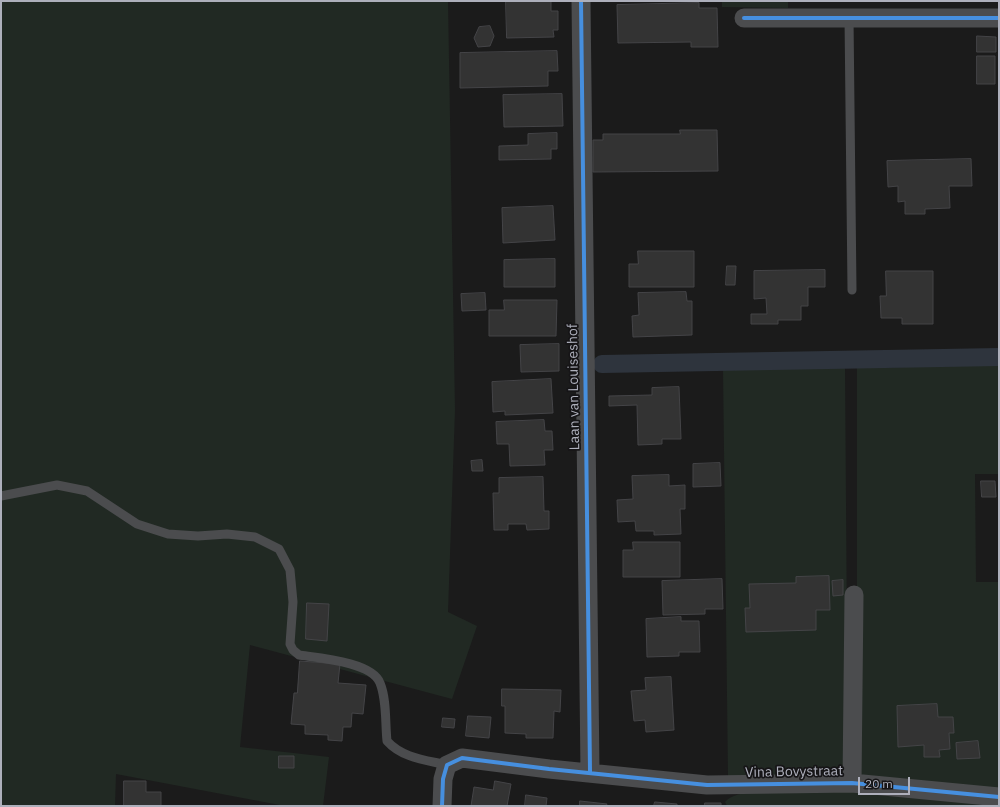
<!DOCTYPE html>
<html>
<head>
<meta charset="utf-8">
<style>
	body { margin:0 }
	#map { position:relative; width:1000px; height:807px; overflow:hidden; background:#1b1b1b; font-family:"IBM Plex Sans",sans-serif }
	canvas { display:block }
	.frame { position:absolute; inset:0; border:2px solid #adafbb; pointer-events:none }
	.scale { position:absolute; left:858px; top:777px; width:52px; height:18px; box-sizing:border-box; border:2px solid #adafbb; border-top:0; padding-left:5px; font-size:12px; line-height:14px; white-space:nowrap; color:#adafbb; -webkit-text-stroke:3px #161517; paint-order:stroke }
</style>
</head>
<body>
<div id="map">
<canvas width="1000" height="807"></canvas>
<div class="frame"></div>
<div class="scale">20 m</div>
</div>
<script>
const g = document.querySelector('canvas').getContext('2d');
g.lineJoin = 'round';
function fill(path, color) { g.fillStyle = color; g.fill(path, 'evenodd'); }
function trace(path, color, width, dash) { g.strokeStyle = color; g.lineWidth = width; g.lineCap = dash ? 'butt' : 'round'; g.setLineDash(dash || []); g.stroke(path); }
function write(font, color, halo, rows, align = 'center') {
  g.font = font + ' "IBM Plex Sans",sans-serif'; g.lineWidth = 3.5; g.setLineDash([]); g.textBaseline = 'middle'; g.strokeStyle = halo; g.fillStyle = color; for (const [text, x, y, turn = 0] of rows) {
    g.save(); g.translate(x, y); g.rotate((+turn || 0) * Math.PI / 180); g.textAlign = isNaN(turn) ? turn : align; if (halo) g.strokeText(text, 0, 0); g.fillText(text, 0, 0); g.restore();
  }
}
fill(new Path2D(`
	M1,1H448L455,410L448,612L477,626L452,699L250,645L240,747L329,757L323,806H285L116,774L115,806H1Z
	M722,1H788V8L722,7Z
	M999,365V474H975L976,582H999V792L859,775L857,768V368Z
	M845,368L848,771L840,778H728L723,369Z
	M788,789L944,796L999,806H727L725,802C736,789 772,791 788,789Z`), '#212923');
trace(new Path2D(`
	M602,364L999,357`), '#2e343d', 18);
const building = new Path2D(`
	M506,1H551V11H558V30H553L554,37L507,38Z
	M699,3V8H717L718,47H691V42L618,43L617,5Z
	M490,26L494,36L490,46L478,47L474,38L479,27Z
	M977,36L996,37V52H977Z
	M557,51L558,71H548V86L460,88V53Z
	M977,56H995V84H977Z
	M562,94L563,126L504,127L503,95Z
	M680,130H717L718,171L593,172V140H603V134H680Z
	M557,133V149H551V159L499,160V146L528,145V134Z
	M971,159L972,186H949L950,208L925,209V214H905V201L898,202V186L888,187L887,161Z
	M553,206L555,240L503,243L502,208Z
	M638,251H694V287H629V264H638Z
	M555,259V287H504V260Z
	M727,266H736L735,285H726Z
	M825,270V287H808V306H801V320H778V324H751V314H767L766,298L754,299V271Z
	M886,271H933V324H902V318H881L880,296H886Z
	M686,292L687,301H692V335L633,337L632,316L639,315L638,293Z
	M485,293L486,310L462,311L461,294Z
	M504,300H557L556,336H489V310H504Z
	M559,344V371L521,372L520,345Z
	M551,379L553,413L505,415V411L493,412L492,382Z
	M679,387L681,439H662V444L638,445L637,405L609,406V396L652,395V388Z
	M544,420L545,431H552L553,450H544L545,465L510,466L509,444H497L496,422Z
	M482,460L483,471H472L471,461Z
	M720,463L721,486L693,487V464Z
	M669,475V486L685,485V509H680L681,534L654,535V531H636L635,521L618,522L617,500L633,499L632,476Z
	M543,477L544,511H549V529L527,530L526,524H508V530H494L493,493H499V478Z
	M981,481H995L996,497H982Z
	M633,542H680V577H623V550H633Z
	M829,576L830,610H816V630L746,632L745,608H750L749,584L796,583V577Z
	M722,579L723,609H705V614L663,615L662,581Z
	M843,580V595L833,596L832,581Z
	M307,603L329,604L327,641L306,639Z
	M681,617V621H699L700,652H679V656L647,657L646,619Z
	M300,661L340,664L338,683L366,685L363,714L352,713L351,727H343L342,741L328,740V735L305,734V725L291,724L294,693H297Z
	M671,677L674,730L646,732L645,720L634,721L631,691L646,690L645,678Z
	M502,689L561,690L560,712L554,711L553,738H526V734L505,733V706H502Z
	M937,704L938,717H953L954,733H949L950,749L939,750L940,757H924V745L898,747L897,706Z
	M468,716L491,717L489,738L466,736Z
	M443,718L455,719L454,728L442,727Z
	M978,741L980,758L957,759L956,743Z
	M279,756H294V768H279Z
	M124,781H146V792H161V806H124Z
	M495,781L511,784L507,806H471L474,787L493,790Z
	M526,795L547,798L546,806H525Z
	M580,801L607,804L606,806H580Z
	M655,802L677,804V806H654Z
	M705,803H721V806H705Z`);
fill(building, '#333');
trace(building, '#444447', 1);
trace(new Path2D(`
	M849,17L852,290
	M1,496L57,485L87,491L137,524L168,534L198,536L227,534L255,537L279,549L290,570L293,602L290,644L293,650L299,655C319,658 372,662 380,683C387,700 385,723 387,741C402,758 426,760 447,765`), '#4b4c4e', 9);
trace(new Path2D(`
	M581,1L590,772
	M744,18H999
	M852,783L854,595
	M442,806L443,779L447,765L462,758L549,769L707,785L852,783L999,797`), '#4b4c4e', 19);
trace(new Path2D(`
	M581,1L590,772
	M744,18H999
	M442,806L443,779L447,765L462,758L549,769L707,785L852,783L999,797`), '#468fdf', 4);
write('14px', '#adafbb', '#161517', [
	["Laan van Louiseshof",574,387,-91],
	["Vina Bovystraat",794,772,-1]
]);
</script>
</body>
</html>
